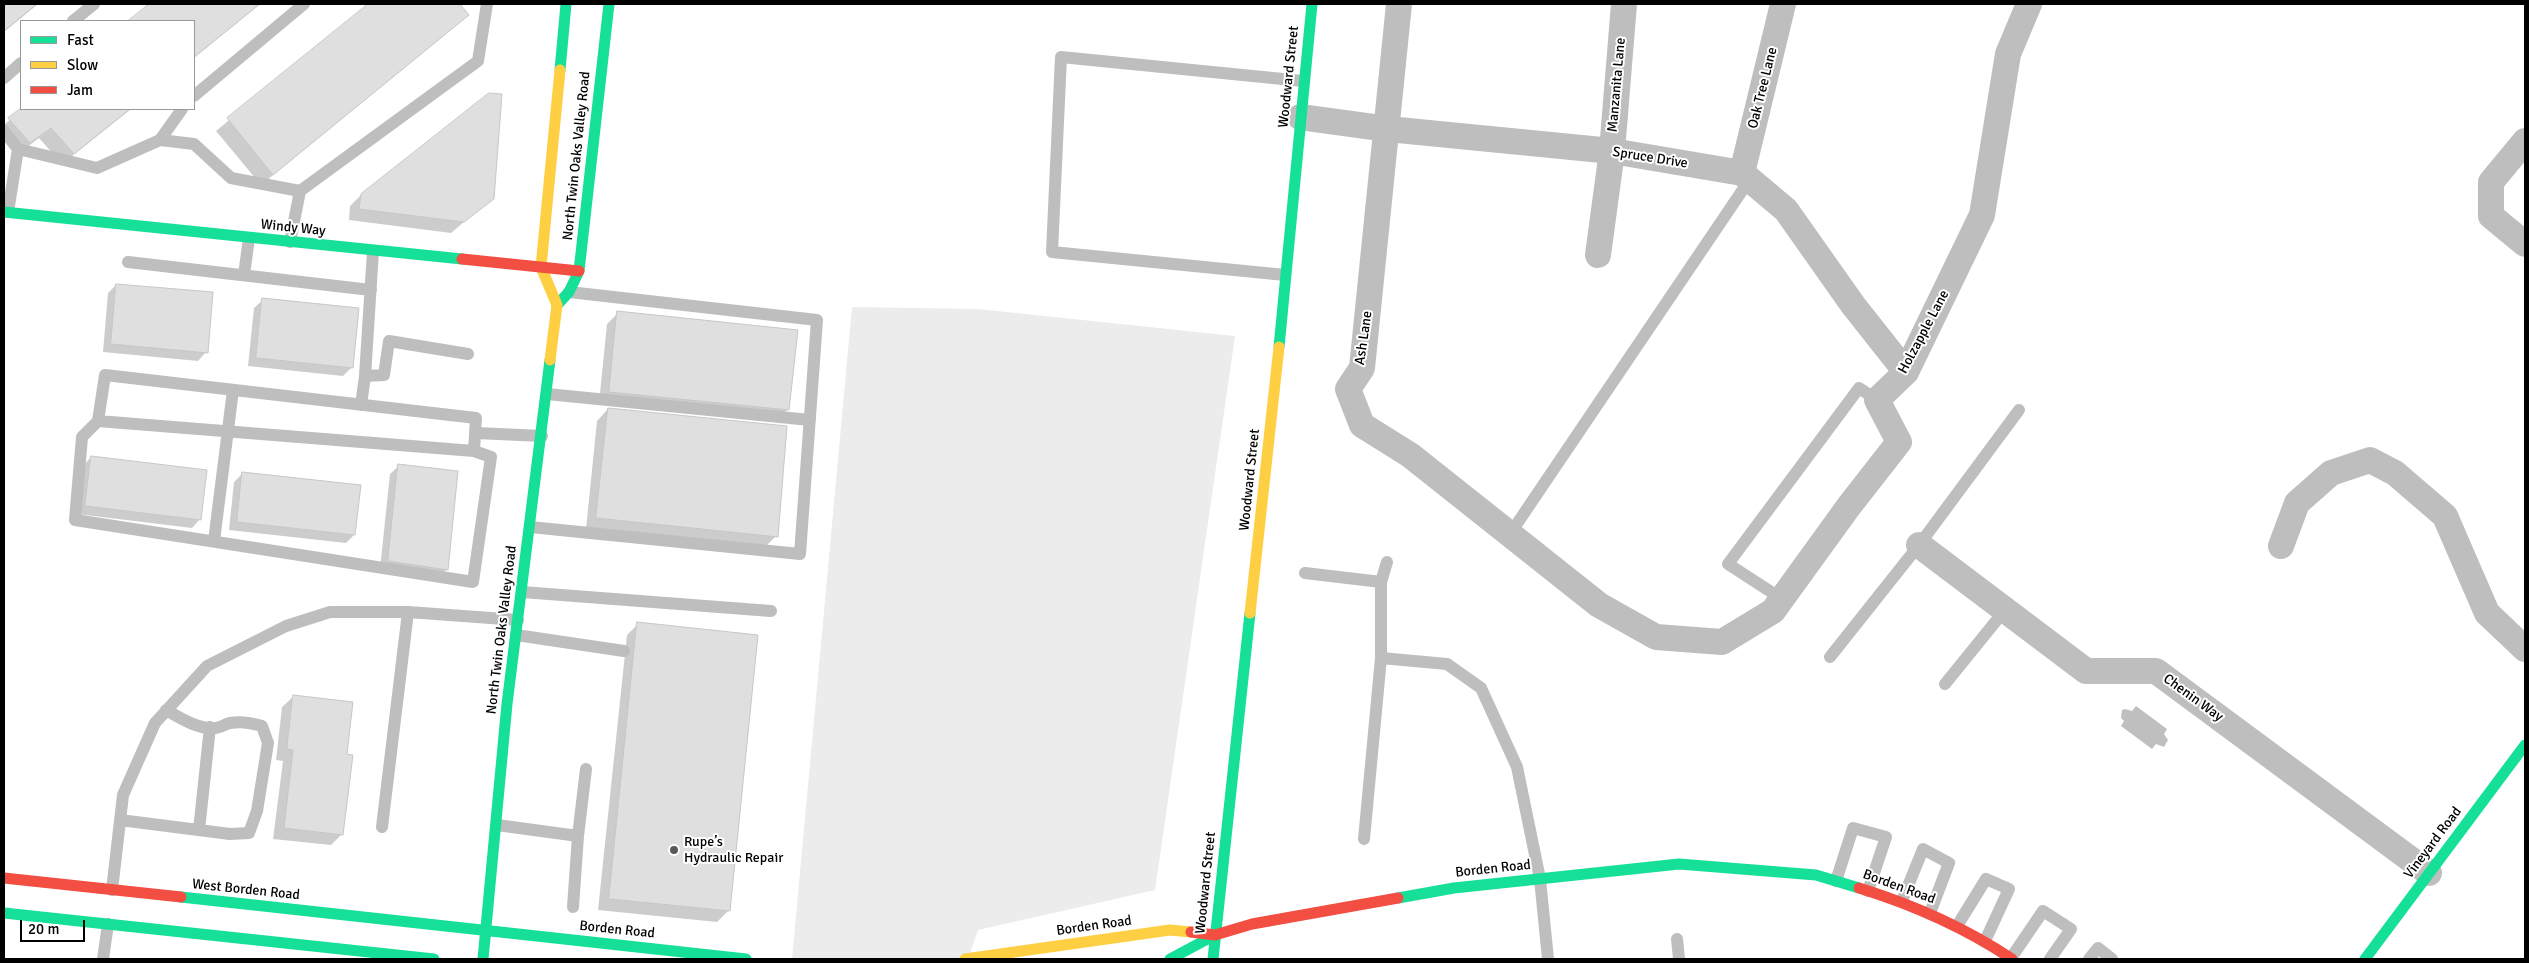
<!DOCTYPE html>
<html>
<head>
<meta charset="utf-8">
<style>
	body { margin:0 }
	#map { position:relative; width:2529px; height:963px; overflow:hidden; background:#fff; font-family:Signika,sans-serif }
	canvas { display:block }
	.frame { position:absolute; inset:0; border:5px solid #000; pointer-events:none }
	.legend { position:absolute; left:20px; top:20px; width:175px; height:90px; box-sizing:border-box; background:#fff; border:1px solid #999; margin:0; padding:6px 9px; list-style:none; font-size:15px; color:#000 }
	.legend li { display:flex; align-items:center; gap:10px; height:25px }
	.legend b { width:25px; border:1px solid #999 }
	.scale { position:absolute; left:20px; top:920px; width:65px; height:22px; box-sizing:border-box; border:2px solid #000; border-top:0; padding-left:6px; font-size:15px; line-height:18px; white-space:nowrap; color:#000; -webkit-text-stroke:4px #fff; paint-order:stroke }
</style>
</head>
<body>
<div id="map">
<canvas width="2529" height="963"></canvas>
<div class="frame"></div>
<ul class="legend">
<li><b style="height:6px;background:#16e098"></b>Fast</li>
<li><b style="height:6px;background:#ffcf43"></b>Slow</li>
<li><b style="height:6px;background:#f24e42"></b>Jam</li>
</ul>
<div class="scale">20 m</div>
</div>
<script>
const g = document.querySelector('canvas').getContext('2d');
g.lineJoin = 'round';
function fill(path, color) { g.fillStyle = color; g.fill(path, 'evenodd'); }
function trace(path, color, width, dash) { g.strokeStyle = color; g.lineWidth = width; g.lineCap = dash ? 'butt' : 'round'; g.setLineDash(dash || []); g.stroke(path); }
function write(font, color, halo, rows, align = 'center') {
  g.font = font + ' Signika,sans-serif'; g.lineWidth = 4; g.setLineDash([]); g.textBaseline = 'middle'; g.strokeStyle = halo; g.fillStyle = color; for (const [text, x, y, turn = 0] of rows) {
    g.save(); g.translate(x, y); g.rotate((+turn || 0) * Math.PI / 180); g.textAlign = isNaN(turn) ? turn : align; if (halo) g.strokeText(text, 0, 0); g.fillText(text, 0, 0); g.restore();
  }
}
fill(new Path2D(`
	M852,307L978,309L1235,336L1155,890L978,930L968,959H792Z`), '#ececec');
fill(new Path2D(`
	M2136,706L2167,729L2164,734L2168,740L2164,747L2156,744L2152,749L2121,726L2124,721L2121,718L2122,710L2125,709L2132,711Z`), '#bfbfbf');
fill(new Path2D(`
	M4,4H38L4,32Z
	M151,4H260L194,58V21H130Z
	M370,4H458L468,15L261,185L216,131Z
	M22,109H131L62,164L39,138L18,154L4,137V125Z
	M362,194L492,198L451,233L349,220L350,206Z
	M116,285L206,352L198,361L103,352L108,293Z
	M263,300L352,367L343,376L248,366L254,308Z
	M618,313L788,409L777,420L599,403L607,324Z
	M608,409L776,536L765,547L586,529L597,421Z
	M91,457L200,519L192,528L77,514L83,466Z
	M399,466L447,569L439,578L380,569L390,474Z
	M243,473L354,535L346,543L229,530L234,482Z
	M638,624L728,911L717,922L598,910L627,635Z
	M294,696L346,755L342,834L331,845L273,839L283,761L276,760L282,707Z`), '#0003');
const building = new Path2D(`
	M4,4H37L4,31Z
	M149,4H260L194,57V21H128Z
	M368,4H460L469,15L273,175L227,118Z
	M489,93L502,94L494,199L464,222L359,209L361,194Z
	M20,109H130L74,154L51,128L30,143L8,118Z
	M116,284L213,292L208,353L111,344Z
	M262,298L359,308L353,368L256,358Z
	M617,311L798,330L789,410L609,392Z
	M608,408L787,426L778,537L596,518Z
	M91,456L207,470L201,520L85,506Z
	M398,464L458,471L448,570L388,561Z
	M242,472L361,485L355,535L237,522Z
	M637,622L758,635L730,911L609,899Z
	M293,695L353,702L347,754L353,755L343,835L284,828L293,750L287,749Z`);
fill(building, '#dfdfdf');
trace(building, '#c7c7c7', 1);
trace(new Path2D(`
	M73,21L94,4
	M4,78L21,63
	M194,96L304,4
	M4,131L18,149L8,212
	M160,140L182,109
	M18,149L97,168L160,140L194,144L231,178L300,191
	M290,242L300,191L478,61L487,4
	M128,262L371,290
	M244,275L249,238
	M1285,275L1052,252L1061,57L1303,81
	M105,375L476,418L474,451L98,421Z
	M365,376L373,251
	M547,394L810,420
	M361,405L365,376L384,375L389,341L468,354
	M98,421L82,437L75,520L473,582L491,457L474,451
	M476,433L542,436
	M530,527L800,554L817,320L569,292
	M1510,534L1750,179
	M214,541L233,390
	M1387,562L1381,582V658L1447,664L1481,688L1517,767L1540,879L1548,959
	M1305,573L1381,582
	M522,592L771,611
	M1782,599L1728,564L1859,388L1877,400
	M516,635L624,651
	M1830,657L1919,545L2019,410
	M1945,684L2005,610
	M120,820L230,834L249,833L257,811L268,743L262,726C252,723 241,721 230,723C225,724 220,728 215,728C199,730 180,718 166,710
	M497,825L578,836L586,769
	M382,827L408,612L518,620
	M199,830L210,727
	M1364,839L1381,658
	M1836,881L1853,828L1886,837L1868,891
	M112,890L123,795L155,723L207,666L286,626L330,612H408
	M1902,901L1923,849L1949,863L1930,913
	M573,907L578,836
	M1957,926L1986,879L2009,889L1985,941
	M1677,939L1679,959
	M2011,958L2043,911L2071,929L2050,959
	M103,959L108,924
	M2089,959L2098,948L2112,959`), '#bebebe', 12);
trace(new Path2D(`
	M1399,4L1362,368L1348,389L1362,425L1410,455L1599,605L1656,637L1722,642L1773,611L1849,506L1899,442L1877,400L1906,372L1982,215L2008,54L2029,4
	M1300,117L1388,129L1612,151L1742,173L1786,210L1853,305L1906,372
	M2525,141L2491,182V216L2525,244
	M1742,173L1783,4
	M1598,255L1612,151L1624,4
	M1919,545L2086,671H2156L2429,873
	M2281,546L2297,503L2331,473L2370,460L2395,473L2445,516L2487,613L2525,649`), '#bebebe', 26);
trace(new Path2D(`
	M560,70L566,4
	M4,212L462,259
	M557,305L569,292L579,271L609,4
	M1279,347L1312,4
	M181,897L746,959
	M1398,898L1454,888L1679,864L1816,875L1859,888
	M4,913L434,959
	M483,959L507,704L550,360
	M1170,959L1215,935
	M1213,959L1250,613
	M2365,959L2525,745`), '#16e098', 11);
trace(new Path2D(`
	M550,360L557,305L541,267L560,70
	M1250,613L1279,347
	M965,959L1170,930L1191,932`), '#ffcf43', 11);
trace(new Path2D(`
	M462,259L579,271
	M4,878L181,897
	M1859,888C1914,905 1964,927 2012,959
	M1191,932L1215,935L1252,924L1398,898`), '#f24e42', 11);
for (const [x, y, r, color] of [
	[674,850,5,"#595959"]
]) { const dot = new Path2D(); dot.arc(x, y, r, 0, 2 * Math.PI); g.fillStyle = color; g.fill(dot); trace(dot, '#fff', 2); }
write('14px', '#000', '#fff', [
	["Woodward Street",1289,77,-84],
	["Manzanita Lane",1617,85,-85],
	["Oak Tree Lane",1763,88,-76],
	["North Twin Oaks Valley Road",577,156,-84],
	["Spruce Drive",1650,158,9],
	["Windy Way",293,228,6],
	["Holzapple Lane",1924,332,-62],
	["Ash Lane",1364,338,-82],
	["Woodward Street",1250,480,-84],
	["North Twin Oaks Valley Road",502,630,-83],
	["Chenin Way",2193,698,36],
	["Vineyard Road",2433,843,-53],
	["Borden Road",1493,869,-6],
	["Woodward Street",1206,883,-84],
	["Borden Road",1899,887,20],
	["West Borden Road",246,890,6],
	["Borden Road",1094,926,-8],
	["Borden Road",617,930,6]
]);
write('14px', '#000', '#fff', [
	["Rupe’s",684,842],
	["Hydraulic Repair",684,858]
], 'left');
</script>
</body>
</html>
